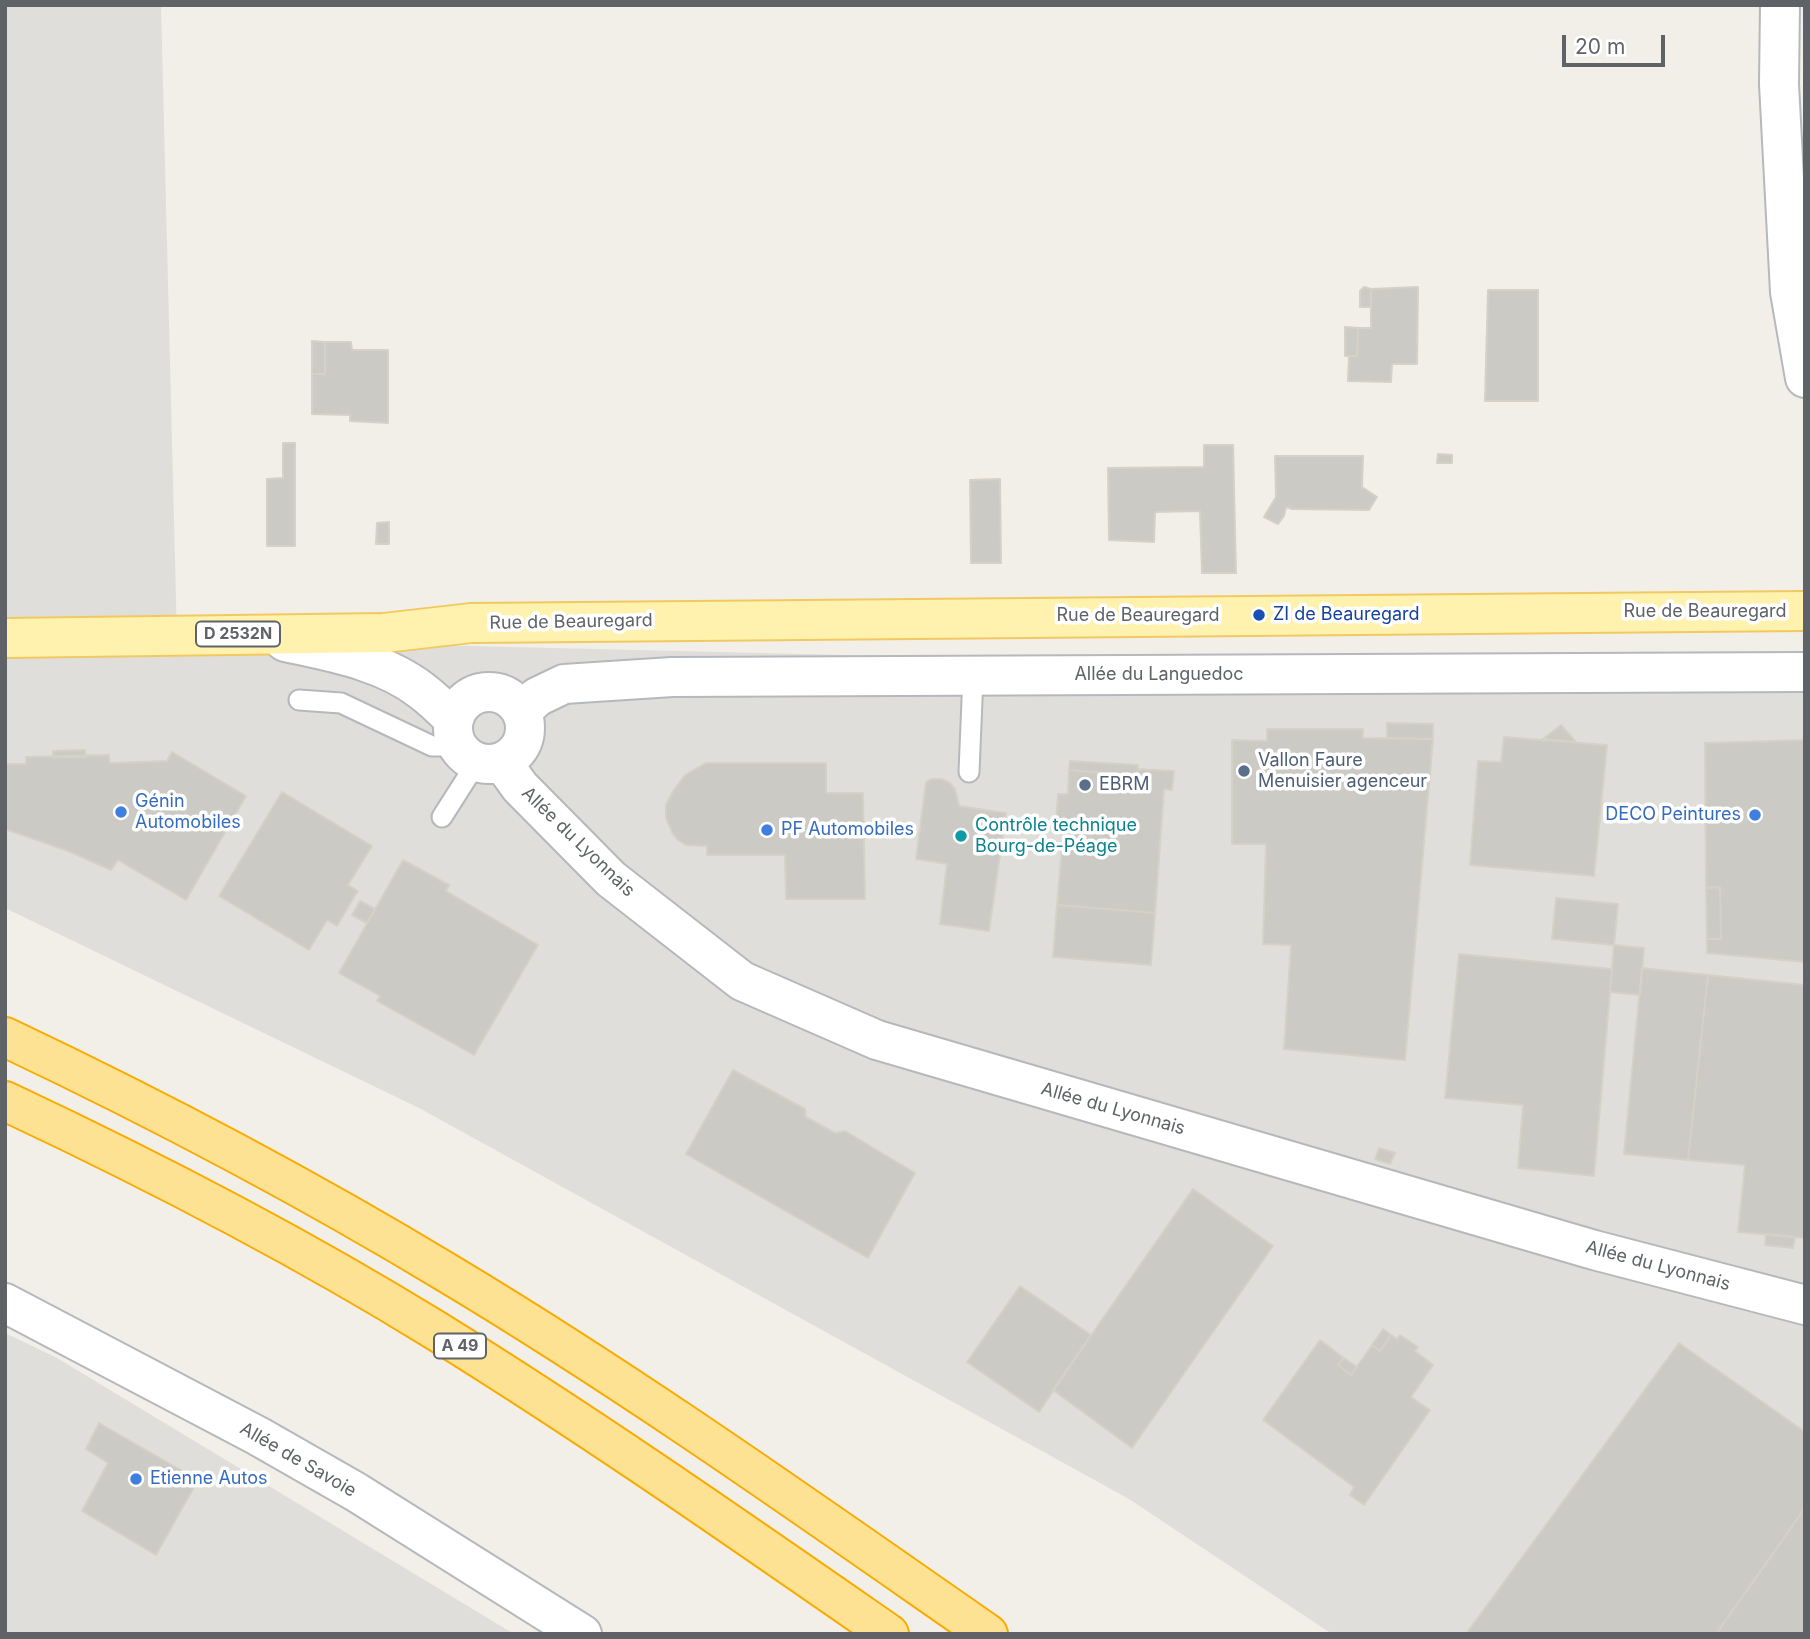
<!DOCTYPE html>
<html>
<head>
<meta charset="utf-8">
<style>
	body { margin:0 }
	#map { position:relative; width:1810px; height:1639px; overflow:hidden; background:#f1efe8; font-family:Inter,sans-serif }
	canvas { display:block }
	.frame { position:absolute; inset:0; border:7px solid #5f6368; pointer-events:none }
	.scale { position:absolute; left:1562px; top:35px; width:103px; height:32px; box-sizing:border-box; border:4px solid #5f6368; border-top:0; padding-left:9px; font-size:21px; line-height:24px; white-space:nowrap; color:#5f6368; -webkit-text-stroke:5px #fff; paint-order:stroke }
</style>
</head>
<body>
<div id="map">
<canvas width="1810" height="1639"></canvas>
<div class="frame"></div>
<div class="scale">20 m</div>
</div>
<script>
const g = document.querySelector('canvas').getContext('2d');
g.lineJoin = 'round';
function fill(path, color) { g.fillStyle = color; g.fill(path, 'evenodd'); }
function trace(path, color, width, dash) { g.strokeStyle = color; g.lineWidth = width; g.lineCap = dash ? 'butt' : 'round'; g.setLineDash(dash || []); g.stroke(path); }
function write(font, color, halo, rows, align = 'center') {
  g.font = font + ' Inter,sans-serif'; g.lineWidth = 7; g.setLineDash([]); g.textBaseline = 'middle'; g.strokeStyle = halo; g.fillStyle = color; for (const [text, x, y, turn = 0] of rows) {
    g.save(); g.translate(x, y); g.rotate((+turn || 0) * Math.PI / 180); g.textAlign = isNaN(turn) ? turn : align; if (halo) g.strokeText(text, 0, 0); g.fillText(text, 0, 0); g.restore();
  }
}
fill(new Path2D(`
	M5,5H161L177,639L1805,678V1634H1332L1129,1499L419,1108L5,908Z
	M5,1333L57,1358L514,1634H5Z`), '#e0deda');
const building = new Path2D(`
	M1364,287L1371,289V307H1360V291Z
	M1418,287L1417,364H1392L1391,382L1348,381L1349,356H1357L1358,328H1371V289Z
	M1488,290H1538V401H1485Z
	M1345,327L1358,328L1357,356H1345Z
	M312,341L325,342V374H312Z
	M325,342H351L352,350H388V423L350,421V415L312,414V374H325Z
	M283,443H295V546H267V479L283,478Z
	M1204,445H1233L1236,573H1202L1200,511L1155,512L1154,542L1109,540L1108,468L1204,467Z
	M1438,454L1452,455V463H1437Z
	M1275,456H1363L1362,487L1377,497L1369,510L1292,509L1286,507L1284,516L1278,524L1264,517L1276,497Z
	M1000,479L1001,563H971L970,480Z
	M389,522V544H376L377,523Z
	M1387,723L1433,724V739L1387,738Z
	M1561,725L1576,742L1543,739Z
	M1267,729H1363V738L1433,739L1405,1060L1284,1049L1291,945L1263,944L1266,844H1232V740L1267,741Z
	M1504,737L1607,745L1594,876L1470,865L1478,761L1501,762Z
	M1805,740V962L1707,953V939H1721L1720,887L1706,888L1705,743Z
	M85,750L86,757H53V751Z
	M172,752L246,796L186,900L118,860L111,870L68,851L5,829V764H26V757L109,755L110,763L167,761Z
	M1070,761L1138,765L1137,776L1069,770Z
	M706,763H826V793H863L865,899H786L785,855H707V846L686,845L678,840L673,834L666,818V805L673,791L685,775Z
	M1138,769L1174,771L1172,790L1164,789L1155,913L1057,905L1064,825H1056L1058,794H1068L1069,770L1137,776Z
	M931,779H942L950,783L955,789L959,806L1006,813L989,931L940,924L947,864L916,859L926,782Z
	M282,792L372,846L348,885L358,891L354,897L337,926L327,920L309,950L219,896Z
	M403,860L449,885L446,891L538,945L474,1055L377,1001L380,996L339,973Z
	M1720,887L1721,939H1707L1706,888Z
	M1556,898L1618,904L1614,945L1552,939Z
	M360,901L375,909L367,923L352,915Z
	M1057,905L1155,913L1151,965L1053,957Z
	M1614,945L1644,948L1640,995L1610,992Z
	M1459,954L1612,969L1594,1176L1518,1168L1523,1105L1445,1098Z
	M1642,968L1708,975L1688,1160L1624,1154Z
	M1708,975L1805,985V1238L1738,1232L1745,1165L1688,1160Z
	M733,1070L805,1109L806,1117L835,1133L845,1131L915,1173L868,1258L686,1154Z
	M1379,1148L1395,1153L1390,1164L1375,1159Z
	M1193,1189L1273,1246L1132,1448L1053,1390Z
	M1766,1234L1795,1237L1793,1248L1765,1245Z
	M1020,1286L1091,1335L1039,1412L967,1362Z
	M1383,1329L1391,1335L1380,1351L1372,1345Z
	M1391,1335L1397,1339L1400,1335L1418,1347L1415,1351L1433,1365L1411,1397L1430,1410L1364,1505L1350,1495L1354,1487L1263,1420L1320,1340L1344,1358L1338,1365L1351,1375L1372,1345L1380,1351Z
	M1679,1343L1805,1432V1508L1716,1634H1466Z
	M1344,1358L1357,1367L1351,1375L1338,1365Z
	M99,1423L198,1480L156,1555L82,1511L108,1463L86,1449Z
	M1805,1508V1634H1716L1777,1548Z`);
fill(building, '#cccac5');
trace(building, '#d6d1c6', 2);
const lane = new Path2D(`
	M299,700L341,703L432,746H457
	M969,772L973,676
	M442,817L477,762`);
const street = new Path2D(`
	M1780,5L1779,84L1790,292L1805,378
	M285,642C331,652 384,661 422,691C434,700 444,710 454,720
	M453 728a36 36 0 1 1 72 0a36 36 0 1 1-72 0Z
	M522,711L537,697L564,684L672,677L1805,672
	M502,762L520,787L611,879L742,981L877,1040L1594,1250L1805,1305
	M5,1303L258,1436L356,1492L582,1634`);
const primary = new Path2D(`
	M5,638L384,633L471,623L1805,611`);
const highway = new Path2D(`
	M5,1037C157,1109 305,1187 449,1274C634,1385 811,1511 988,1634
	M5,1101C152,1170 297,1245 435,1330C590,1426 739,1530 889,1634`);
trace(lane, '#b5b8bc', 23);
trace(street, '#b5b8bc', 42);
trace(primary, '#f2c960', 42);
trace(highway, '#f9ab00', 42);
trace(lane, '#fff', 19);
trace(street, '#fff', 38);
trace(primary, '#fff2af', 38);
trace(highway, '#fde293', 38);
for (const [x, y, r, color] of [
	[1259,615,7,"#1a4fb4"],
	[1244,771,7,"#5c6f8a"],
	[1085,785,7,"#5c6f8a"],
	[121,812,7,"#3f7fe0"],
	[1755,815,7,"#3f7fe0"],
	[767,830,7,"#3f7fe0"],
	[961,836,7,"#0f9aa8"],
	[136,1479,7,"#3f7fe0"]
]) { const dot = new Path2D(); dot.arc(x, y, r, 0, 2 * Math.PI); g.fillStyle = color; g.fill(dot); trace(dot, '#fff', 2.5); }
for (const [x, y, w] of [
	[238,634,84],
	[460,1346,52]
]) { const box = new Path2D(); box.roundRect(x - w / 2, y - 12.5, w, 25, 5); g.fillStyle = '#fff'; g.fill(box); trace(box, '#5f6368', 2); }
write('bold 16px', '#5f6368', null, [
	["D 2532N",238,634],
	["A 49",460,1346]
]);
write('18px', '#5f6368', '#fff', [
	["Rue de Beauregard",1705,612],
	["Rue de Beauregard",1138,616],
	["Rue de Beauregard",571,622,-1],
	["Allée du Languedoc",1159,675],
	["Allée du Lyonnais",578,842,44],
	["Allée du Lyonnais",1113,1109,16],
	["Allée du Lyonnais",1658,1266,15],
	["Allée de Savoie",298,1460,30]
]);
write('18px', '#164399', '#fff', [
	["ZI de Beauregard",1273,615]
], 'left');
write('18px', '#4e5e75', '#fff', [
	["Vallon Faure",1258,761],
	["Menuisier agenceur",1258,782],
	["EBRM",1099,785]
], 'left');
write('18px', '#366cbe', '#fff', [
	["Génin",135,802],
	["Automobiles",135,823],
	["DECO Peintures",1741,815,"right"],
	["PF Automobiles",781,830],
	["Etienne Autos",150,1479]
], 'left');
write('18px', '#0d838f', '#fff', [
	["Contrôle technique",975,826],
	["Bourg-de-Péage",975,847]
], 'left');
</script>
</body>
</html>
